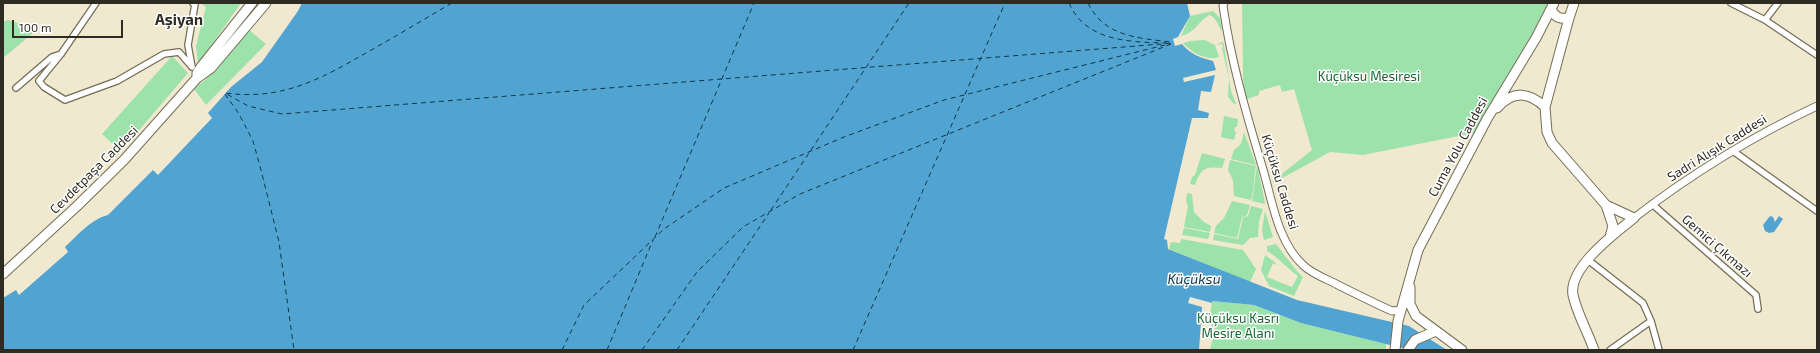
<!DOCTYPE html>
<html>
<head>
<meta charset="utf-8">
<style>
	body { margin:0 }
	#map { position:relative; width:1820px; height:353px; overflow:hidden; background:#f0e9cf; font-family:"Exo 2",sans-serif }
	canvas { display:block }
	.frame { position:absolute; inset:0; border:4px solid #2e2b22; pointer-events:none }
	.scale { position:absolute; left:12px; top:20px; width:111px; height:18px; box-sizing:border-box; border:2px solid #2e2b22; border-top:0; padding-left:5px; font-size:12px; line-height:14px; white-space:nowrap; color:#2e2b22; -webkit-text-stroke:3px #fff; paint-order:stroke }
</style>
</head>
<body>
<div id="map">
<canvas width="1820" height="353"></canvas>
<div class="frame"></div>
<div class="scale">100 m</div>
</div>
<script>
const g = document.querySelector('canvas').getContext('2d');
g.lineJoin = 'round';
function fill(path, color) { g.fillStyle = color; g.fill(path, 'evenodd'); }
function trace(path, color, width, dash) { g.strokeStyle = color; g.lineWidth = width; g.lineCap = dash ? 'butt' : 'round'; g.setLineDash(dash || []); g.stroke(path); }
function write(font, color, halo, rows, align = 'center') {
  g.font = font + ' "Exo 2",sans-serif'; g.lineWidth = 3; g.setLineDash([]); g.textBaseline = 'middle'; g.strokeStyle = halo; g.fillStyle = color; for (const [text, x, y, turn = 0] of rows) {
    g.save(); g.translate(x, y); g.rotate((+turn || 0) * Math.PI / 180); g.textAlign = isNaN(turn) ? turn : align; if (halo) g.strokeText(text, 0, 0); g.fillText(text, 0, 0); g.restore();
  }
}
fill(new Path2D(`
	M201,3H241L198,64L196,46L206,7Z
	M1242,3H1551L1474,133L1363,155L1330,152L1273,183V181L1312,150L1294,89L1282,92L1280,85L1259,91V95L1247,99L1244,93L1243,73Z
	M1213,11L1220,18L1222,31C1218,27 1217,17 1209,15C1197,23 1196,32 1181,36L1190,16Z
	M8,20L33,28V33L3,58V22Z
	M248,29L266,44L206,105L194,89L206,79Z
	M1205,40L1215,45L1223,42L1224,45L1231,91L1236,104H1234L1228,97L1229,79L1222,48H1223L1222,44L1215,45L1219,57C1206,61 1192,53 1183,43L1191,41Z
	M172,56L188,73L116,157L111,153L116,147L102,134Z
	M1224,116L1238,119L1237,127H1235L1234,131L1236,132L1234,140L1221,137Z
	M1244,132L1256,165L1231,159L1234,150L1241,144Z
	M1202,153L1225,159L1222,168C1204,166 1201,169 1195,185L1190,184L1192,177L1195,175Z
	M1230,160L1256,166C1254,177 1254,189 1251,200L1234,196L1233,180L1228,170Z
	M1257,165L1264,198L1265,204L1252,201Z
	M1187,193L1192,194L1194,212L1204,222L1211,226L1210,232L1184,227L1188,206L1186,201Z
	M1232,201L1250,205L1247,215L1242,217L1237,238L1214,233L1216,226L1224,218Z
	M1251,206L1263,209L1259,221L1258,237L1250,238L1243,245L1213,240L1214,234L1238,239L1243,217L1248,216Z
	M1265,211L1273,237L1264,240L1262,230Z
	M1184,228L1210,233L1208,239L1182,235Z
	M1181,239L1243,250L1256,269L1250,282L1169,249L1171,242L1180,243Z
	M1276,244L1296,270L1303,277L1294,296L1269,286L1261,270L1265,255L1276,263V265L1273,263L1267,277L1292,287L1298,276C1287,268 1279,258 1267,251V246Z
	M1212,301L1254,305L1301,323L1386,344V350H1210L1215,329L1209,323Z`), '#9de1ab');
fill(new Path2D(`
	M302,3H1187L1190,16L1178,37L1173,39L1175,46L1182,44C1190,54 1201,58 1213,61L1216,70L1183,78L1184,82L1215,75L1211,92L1201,91L1198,110L1209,113L1208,118H1192L1164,239L1167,240L1168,249L1297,300L1409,326L1447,350H1410L1301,323L1254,305L1212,301V303L1190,297L1188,303L1202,307L1199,350H3V298L16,290L19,295L68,252L65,247C77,236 91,219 108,215L153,170L158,175L212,118L208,113L231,87L262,62L298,11Z
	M1770,216L1773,217L1775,222L1779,216L1783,219L1774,232L1769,233L1765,231L1763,225Z`), '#51a3d1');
trace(new Path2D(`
	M452,3C426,18 400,34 373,49C324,77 285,101 225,93L248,106L282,114L1174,43
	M1069,3C1086,42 1130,42 1167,43
	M1088,3C1104,37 1139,38 1171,42
	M225,94L239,114L253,141L261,170L279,242L294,350
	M771,210L909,3
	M655,237L754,3
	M562,350L584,305L664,229L724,188L844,137L944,100L1169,44
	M607,350L653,240
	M642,350L697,272L743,227L800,194L1171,44
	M677,350L769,213
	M853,350L1005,3`), '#123649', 1, [5, 4]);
const minor = new Path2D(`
	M96,3L61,54L39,81L44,87L65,100L117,81L164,54L179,52L192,67
	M1731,3L1765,20L1817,55
	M1765,20L1778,3
	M192,67L188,45L195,4L193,3
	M16,88L52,57L61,54
	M1733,151L1817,211
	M1652,204L1756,295L1758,309
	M1588,260L1643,303L1651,321L1659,350
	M1610,350L1651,321`);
const tertiary = new Path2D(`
	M1224,3L1223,6C1231,61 1246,113 1262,166C1272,199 1277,241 1303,265C1312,274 1327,279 1338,285C1356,294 1374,303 1392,311L1401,310
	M1634,218C1690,175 1753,136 1817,106`);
const primary = new Path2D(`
	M1574,3L1569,18L1545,107L1547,132L1552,143L1606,205L1613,226L1610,237
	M1551,10C1556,18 1560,19 1569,18
	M197,78V73L201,67L252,3
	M1497,108C1513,90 1529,92 1545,107
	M3,274L76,207L124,160L197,78L211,68L266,3
	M1410,287V304L1416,316L1462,350
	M1395,350L1398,321L1418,250L1487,119L1536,38L1554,3
	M1408,350L1415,340L1436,331
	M1594,350C1588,332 1577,314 1573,295C1568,268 1615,233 1634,218L1606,205`);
trace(minor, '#736d56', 8);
trace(tertiary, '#736d56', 9);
trace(primary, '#736d56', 11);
trace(minor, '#fff', 5.5);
trace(tertiary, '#fff', 7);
trace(primary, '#fff', 9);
write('13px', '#1a6433', '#fff', [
	["Küçüksu Mesiresi",1369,77],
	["Küçüksu Kasrı",1238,319],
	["Mesire Alanı",1238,334]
]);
write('13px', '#2e2b22', '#fff', [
	["Cuma Yolu Caddesi",1458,147,-62],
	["Sadri Alışık Caddesi",1717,148,-32],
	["Cevdetpaşa Caddesi",94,170,-45],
	["Küçüksu Caddesi",1280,182,73],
	["Gemici Çıkmazı",1717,246,41]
]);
write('italic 14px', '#123649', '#fff', [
	["Küçüksu",1194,279]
]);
write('bold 15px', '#2e2b22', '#fff', [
	["Aşiyan",179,20]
]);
</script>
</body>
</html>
